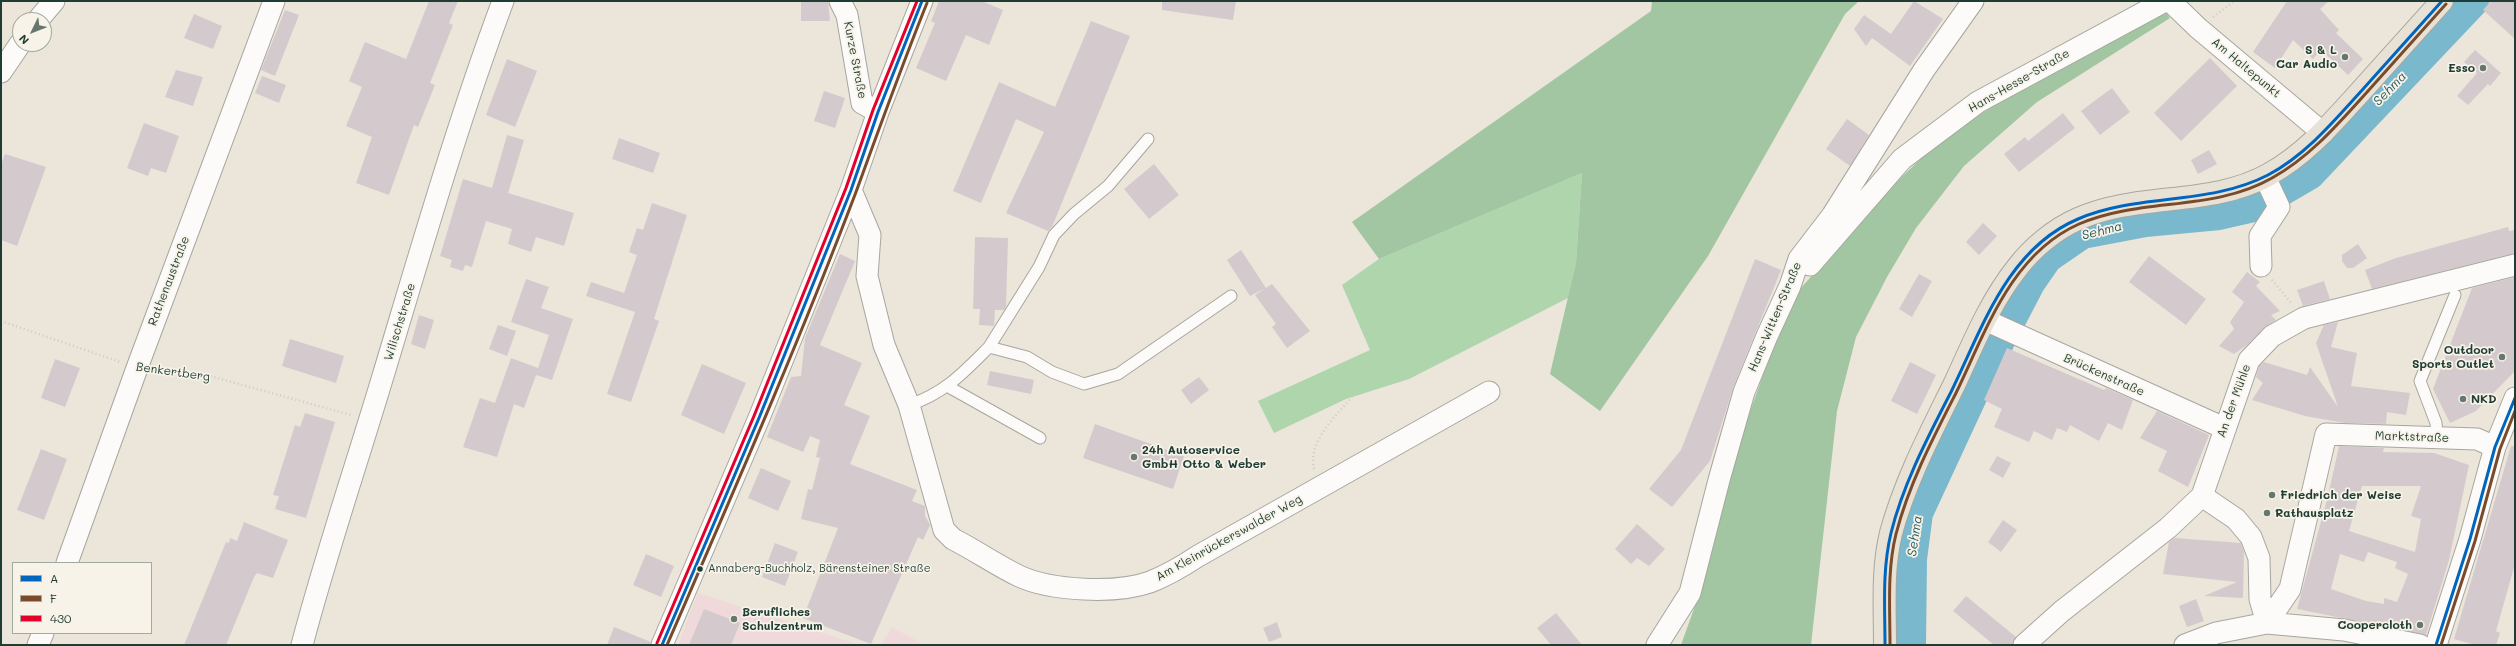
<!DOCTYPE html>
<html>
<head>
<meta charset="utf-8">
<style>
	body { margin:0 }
	#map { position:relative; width:2516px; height:646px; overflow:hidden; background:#ebe5da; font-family:Mali,sans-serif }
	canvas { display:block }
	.frame { position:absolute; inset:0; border:2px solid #1f3d34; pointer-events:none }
	.legend { position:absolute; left:12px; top:562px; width:140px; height:72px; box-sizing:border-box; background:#f7f3e8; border:1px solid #a1aaa0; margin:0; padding:5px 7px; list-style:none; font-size:12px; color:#1f3d34 }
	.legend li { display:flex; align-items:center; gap:8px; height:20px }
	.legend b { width:20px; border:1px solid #a1aaa0 }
	.north { position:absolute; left:12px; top:12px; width:40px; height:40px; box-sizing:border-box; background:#f7f3e8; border:1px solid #a1aaa0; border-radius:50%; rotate:227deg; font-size:11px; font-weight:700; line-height:16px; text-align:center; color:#1f3d34 }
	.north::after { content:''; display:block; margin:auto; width:14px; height:18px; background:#66786e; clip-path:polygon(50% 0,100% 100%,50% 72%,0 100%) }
</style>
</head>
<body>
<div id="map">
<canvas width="2516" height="646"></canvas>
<div class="frame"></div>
<ul class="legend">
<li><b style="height:5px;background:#0065bd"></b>A</li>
<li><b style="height:5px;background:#7a4b2a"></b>F</li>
<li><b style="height:5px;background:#e4002b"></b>430</li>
</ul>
<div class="north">N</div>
</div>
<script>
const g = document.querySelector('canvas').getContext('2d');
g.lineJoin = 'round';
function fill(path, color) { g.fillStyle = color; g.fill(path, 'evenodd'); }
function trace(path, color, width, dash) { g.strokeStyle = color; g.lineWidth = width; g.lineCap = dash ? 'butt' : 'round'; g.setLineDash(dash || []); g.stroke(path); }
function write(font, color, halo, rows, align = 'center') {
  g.font = font + ' Mali,sans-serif'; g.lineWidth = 3.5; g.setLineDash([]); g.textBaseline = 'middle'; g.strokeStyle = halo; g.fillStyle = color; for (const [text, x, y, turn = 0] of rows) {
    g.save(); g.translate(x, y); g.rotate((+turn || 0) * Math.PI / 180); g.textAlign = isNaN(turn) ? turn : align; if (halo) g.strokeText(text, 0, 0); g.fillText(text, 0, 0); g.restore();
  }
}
fill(new Path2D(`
	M698,593L860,645H678Z
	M892,627L924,645H881Z`), '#f0d9db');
fill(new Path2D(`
	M1582,173L1576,263L1568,298L1409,379L1346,399L1274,433L1258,401L1370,350L1342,285L1379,259Z`), '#aed5ac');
fill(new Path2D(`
	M1652,1H1859L1845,14L1708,256L1600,411L1550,374L1576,263L1582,173L1379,259L1352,222L1651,11Z
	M2165,11L2170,18L2037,102L1964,166L1916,228L1887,277L1856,337L1837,411L1811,645H1681L1700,592L1745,426L1773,347L1801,288L1883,195L1935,145L2018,89Z`), '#a1c6a1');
trace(new Path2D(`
	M1910,645L1911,559L1917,513L1981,375L2029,283L2047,257L2082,233L2145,221L2219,214L2254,206L2309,174L2473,1`), '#7ab8cd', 32);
fill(new Path2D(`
	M429,1H458L449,23L453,25L430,83L435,85L418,127L414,125L389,195L356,183L372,137L346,126L362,87L349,81L365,42L406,59Z
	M801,1H828L830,21H801Z
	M939,1H982L1003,10L989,45L966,35L946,81L916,68L935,23L931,21Z
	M1162,1H1236L1233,20L1162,10Z
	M1914,1L1943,19L1910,66L1872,38L1866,46L1854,29L1864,15L1891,34Z
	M2287,1H2329L2320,9L2339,30L2336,33L2363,59L2348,75L2321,50L2313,59L2293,40L2275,68L2253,52Z
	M2491,1H2515V39L2483,10Z
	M285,10L299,15L275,76L261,70Z
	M194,14L222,26L213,49L184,38Z
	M1091,21L1130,36L1052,227L1048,231L1006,213L1044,132L1016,119L981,203L953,191L999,82L1055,107Z
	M2475,50L2501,73L2490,86L2488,84L2468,105L2457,96L2477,73L2464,62Z
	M2210,58L2237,86L2181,141L2154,113Z
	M507,59L537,71L515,127L486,115Z
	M176,70L203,77L193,106L165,97Z
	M262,76L286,85L279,103L255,93Z
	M2112,88L2130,112L2100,135L2081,111Z
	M824,91L845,98L835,128L814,121Z
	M2063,113L2075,128L2019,172L2004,154L2025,137L2028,141Z
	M1847,119L1869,135L1850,166L1826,149Z
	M144,123L179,136L166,173L151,168L148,176L127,168Z
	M507,135L524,140L508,193L574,213L564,246L536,237L531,252L508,244L512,229L486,221L472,267L465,265L463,271L450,267L452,260L440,256L463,179L492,188Z
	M619,138L660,153L653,173L612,159Z
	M2209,150L2217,164L2198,174L2191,160Z
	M5,154L46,167L17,246L1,240V165Z
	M1154,164L1179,195L1149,219L1124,189Z
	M652,203L687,215L654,319L659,321L631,402L607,394L635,312L586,296L591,282L624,293L637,255L629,252L637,228L643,230Z
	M1983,223L1997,236L1979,255L1966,242Z
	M2508,227L2509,231L2515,230V253L2372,289L2365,270L2396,258Z
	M975,237L1008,238L1006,307L1004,310H995L994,326L979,325L980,309H973Z
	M2358,244L2367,258L2353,268H2347L2342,261V255Z
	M1241,250L1266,288L1250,296L1227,260Z
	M840,254L855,261L820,345L862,363L844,405L870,416L850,464L917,490L912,501L925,506V516L930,525L923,540L918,537L871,644L803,618L838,528L801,519L808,489L812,490L820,458L816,457L820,440L810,436L803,452L767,437L791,377L801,376L805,338Z
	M2149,256L2206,299L2186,325L2129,282Z
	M1755,259L1781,270L1733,388L1710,461L1672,507L1649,489L1681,450Z
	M2247,272L2260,282L2256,286L2280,311L2271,315L2276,320L2264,328L2247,345L2234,354L2219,346L2234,329L2230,322L2244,302L2232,292Z
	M1919,274L1932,281L1912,317L1899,309Z
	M2515,277V371L2476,411L2450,423L2433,389L2472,288Z
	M526,279L549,287L541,308L573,319L552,380L536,375L524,408L514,404L497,457L463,447L480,398L495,403L511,358L538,368L549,335L511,322Z
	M2324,281L2330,299L2303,306L2297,290Z
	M1272,284L1310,331L1287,348L1272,327L1276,324L1255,295Z
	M419,315L434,320L425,349L411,344Z
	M2338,322L2331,347L2357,353L2351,386L2410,393L2406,415L2387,412L2386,424L2345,423L2305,416L2252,400L2263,383L2256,377L2259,366L2264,362L2307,375L2310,367L2338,407L2316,343L2324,325Z
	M498,325L516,331L507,356L489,349Z
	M290,339L344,356L336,383L282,366Z
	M2007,348L2104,390L2106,388L2133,400L2122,430L2108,423L2099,441L2070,425L2067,432L2057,428L2052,440L2034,431L2029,442L1994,427L2002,409L1984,400Z
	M55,359L80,368L65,407L41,398Z
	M1910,362L1936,375L1917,414L1891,401Z
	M702,364L746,383L724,434L681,415Z
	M990,371L1034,380L1031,394L987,385Z
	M1199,377L1209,390L1191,404L1181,390Z
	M2157,411L2209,435L2188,487L2158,471L2167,451L2140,438Z
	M305,413L335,422L306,518L275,509L279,496L273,495L295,425L300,427Z
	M1095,424L1184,456L1173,489L1083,458Z
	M2339,446L2384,448L2383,452L2434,453L2469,465L2449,560L2426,635L2297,609L2328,496ZM2362,486H2421L2411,516L2421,519L2415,552L2349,531ZM2368,552L2397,562L2395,568L2408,574L2397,602L2384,598V604L2366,601L2331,589L2340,554L2364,562Z
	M2511,446H2515V564L2496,631L2500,633L2496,645H2475L2454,639Z
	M41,449L67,459L44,520L17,510Z
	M1997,456L2011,463L2003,478L1989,470Z
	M761,468L791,481L778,511L748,498Z
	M2003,520L2017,530L2001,552L1988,542Z
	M244,522L288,540L273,578L257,573L254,577L226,645H184L226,542L229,543L230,538L237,541Z
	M1637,524L1665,549L1649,566L1637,558L1631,564L1615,549Z
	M2175,538L2241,543L2244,552L2243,598L2204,596L2237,582L2163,574L2169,542Z
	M775,543L798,552L785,586L762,577Z
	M646,554L674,566L661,597L633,585Z
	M1966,596L2016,637L2012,645H1994L1953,611Z
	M2196,599L2204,621L2187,627L2179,606Z
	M704,609L740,623L731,645H689Z
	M1556,613L1582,645H1551L1537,628Z
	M1277,622L1282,637L1269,642L1263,628Z
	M614,627L651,642L650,645H607Z`), '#d4cacd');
const lane = new Path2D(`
	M989,347L1039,267L1054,235L1074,214L1108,186L1148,139
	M947,386L1040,438
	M909,405C945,393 963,373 989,347L1027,357L1052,372L1084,384L1118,374L1231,296
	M2437,438L2436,423L2420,381L2455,295`);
const street = new Path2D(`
	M840,1L847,15L862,103L878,112
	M2170,1L2198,28L2323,133
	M38,20L54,1
	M1,72L20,44
	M851,190L870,235L867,276L884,345L909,405L944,530L953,539C975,550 996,565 1019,576C1051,591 1117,594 1150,582C1168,575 1183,566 1198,556L1489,392
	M1810,265L1902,159L1978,102L2165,1
	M2261,266L2260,236L2279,207L2265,177
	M1985,320L2224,428
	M2202,496L2236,519L2251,537L2259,558L2260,599L2267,623
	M67,563L137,368L274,1
	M2267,623L2290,589L2326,434L2477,439L2495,447
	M38,645L43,633
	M302,645C326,554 356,466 383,376C421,250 457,124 503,1
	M662,645L759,418L851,190L878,112L922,1
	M1657,645L1690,593L1719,480L1744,392L1767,336L1790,286L1799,259L1832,216L1924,70L1973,1
	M2024,645L2062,611L2168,528L2202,496L2249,360L2272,336L2304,318L2515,265
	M2185,645L2216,633L2267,623L2344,630L2420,645
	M2436,645L2470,539L2495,447L2515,398`);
const primary = new Path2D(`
	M1885,645C1885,609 1882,569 1891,533C1905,481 1931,432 1955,383C1973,344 1990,302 2017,268C2032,248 2055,229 2078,219C2138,192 2210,207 2268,175C2306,154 2332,123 2361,91C2388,61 2415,31 2442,1`);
trace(lane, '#a6a79f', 13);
trace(street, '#a6a79f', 23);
trace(primary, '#a6a79f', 24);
trace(new Path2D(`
	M2213,17L2234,1
	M2272,280L2292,304
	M1,321L120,362
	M155,370L203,374L351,415
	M1314,469C1307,443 1336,415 1352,397`), '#cbccc8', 2.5, [1, 3]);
trace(lane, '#fcfbf9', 11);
trace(street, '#fcfbf9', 21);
trace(primary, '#e8e2d6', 22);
trace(new Path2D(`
	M662,645L759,418L851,190L878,112L922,1
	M1885,645C1885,608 1882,570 1891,533C1903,484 1928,437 1951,392C1982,329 2007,249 2078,219C2138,193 2208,206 2268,175C2306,155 2335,120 2364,88C2390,59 2416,30 2442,1
	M2436,645L2470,539L2495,447L2515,398`), '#0065bd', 3);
trace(new Path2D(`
	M667,645C732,495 798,345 856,192C879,129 902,65 927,3
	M1890,645C1890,608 1887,570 1896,534C1909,484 1933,438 1956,393C1986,331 2011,254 2079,224C2141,197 2213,212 2272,178C2310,157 2339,123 2368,91C2394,62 2420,33 2446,4
	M2441,645L2475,541L2500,449L2515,411`), '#7a4b2a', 3);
trace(new Path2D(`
	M657,643L754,416L846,188L873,110L917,1`), '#e4002b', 3);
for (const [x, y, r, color] of [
	[2345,57,4,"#66786e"],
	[2483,68,4,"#66786e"],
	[2502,357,4,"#66786e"],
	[2463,399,4,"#66786e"],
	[1134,457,4,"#66786e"],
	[2272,495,4,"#66786e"],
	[2267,513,4,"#66786e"],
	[700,569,3.5,"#1f3d34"],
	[734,619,4,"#66786e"],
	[2420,625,4,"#66786e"]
]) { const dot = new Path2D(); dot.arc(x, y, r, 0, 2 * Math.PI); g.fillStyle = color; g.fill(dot); trace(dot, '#f7f3e8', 1.5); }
write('11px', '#1f3d34', '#f7f3e8', [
	["Annaberg-Buchholz, Bärensteiner Straße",708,569]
], 'left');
write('bold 12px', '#1f3d34', '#f7f3e8', [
	["S & L",2337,50,"right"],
	["Car Audio",2337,64,"right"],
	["Esso",2475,68,"right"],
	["Outdoor",2494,350,"right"],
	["Sports Outlet",2494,364,"right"],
	["NKD",2471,399],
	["24h Autoservice",1142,450],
	["GmbH Otto & Weber",1142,464],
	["Friedrich der Weise",2280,495],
	["Rathausplatz",2275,513],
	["Berufliches",742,612],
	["Schulzentrum",742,626],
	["Coopercloth",2412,625,"right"]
], 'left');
write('12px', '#1f3d34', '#f7f3e8', [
	["Kurze Straße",855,60,79],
	["Am Haltepunkt",2246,68,40],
	["Hans-Hesse-Straße",2019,81,-30],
	["Rathenaustraße",169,281,-69],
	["Hans-Witten-Straße",1775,317,-67],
	["Wilischstraße",400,322,-73],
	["Benkertberg",173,372,8],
	["Brückenstraße",2104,375,24],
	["An der Mühle",2234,401,-70],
	["Marktstraße",2412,437,2],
	["Am Kleinrückerswalder Weg",1229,538,-29]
]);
write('italic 13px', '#2c5c60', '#f7f3e8', [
	["Sehma",2390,89,-46],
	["Sehma",2102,231,-14],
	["Sehma",1915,536,-82]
]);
</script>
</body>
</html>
